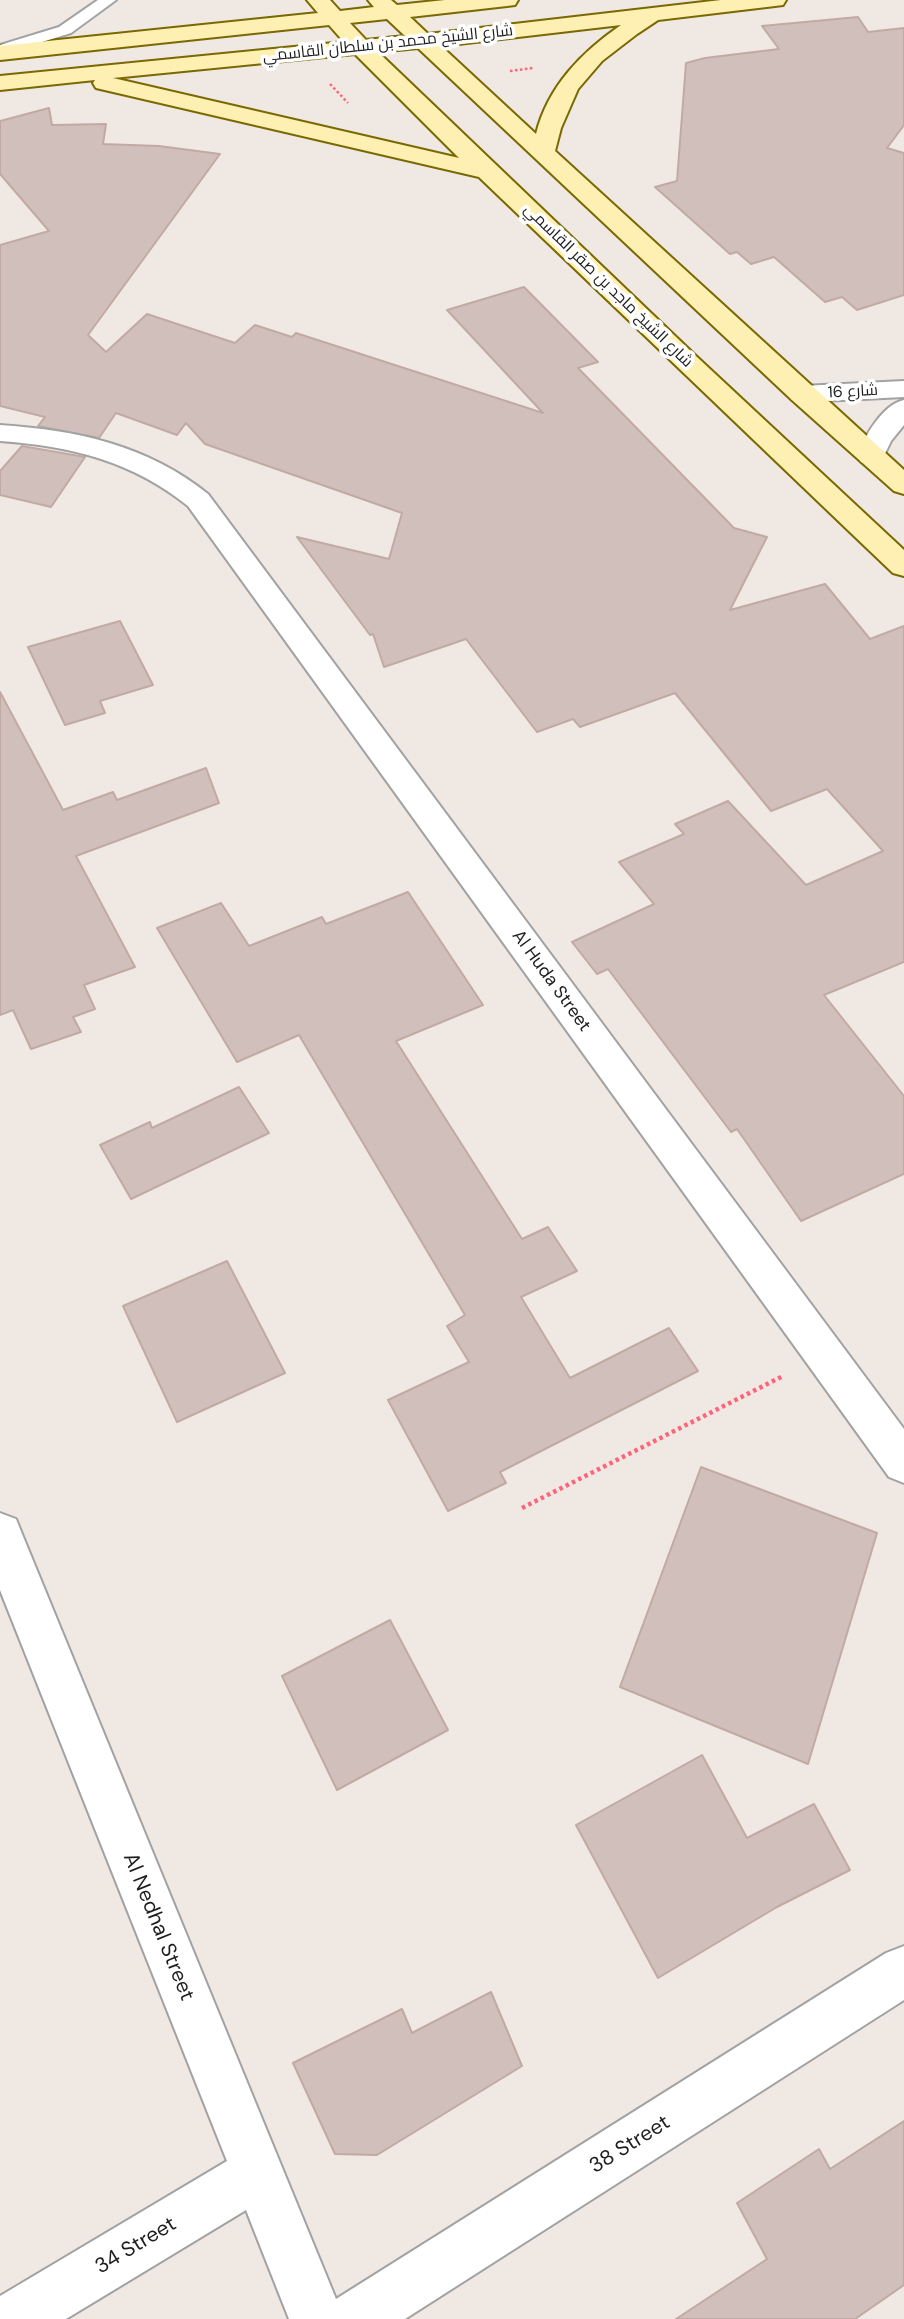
<!DOCTYPE html>
<html>
<head>
<meta charset="utf-8">
<style>
	body { margin:0 }
	canvas { display:block; background:#f0e8e3 }
</style>
</head>
<body>
<canvas width="904" height="2319"></canvas>
<script>
const g = document.querySelector('canvas').getContext('2d');
g.lineJoin = 'round';
function fill(path, color) { g.fillStyle = color; g.fill(path, 'evenodd'); }
function trace(path, color, width, dash) { g.strokeStyle = color; g.lineWidth = width; g.lineCap = dash ? 'butt' : 'round'; g.setLineDash(dash || []); g.stroke(path); }
function write(font, color, halo, rows, align = 'center') {
  g.font = font + ' "DM Sans",Cairo,sans-serif'; g.lineWidth = 7; g.setLineDash([]); g.textBaseline = 'middle'; g.strokeStyle = halo; g.fillStyle = color; for (const [text, x, y, turn = 0] of rows) {
    g.save(); g.translate(x, y); g.rotate((+turn || 0) * Math.PI / 180); g.textAlign = isNaN(turn) ? turn : align; if (halo) g.strokeText(text, 0, 0); g.fillText(text, 0, 0); g.restore();
  }
}
const building = new Path2D(`
	M858,17L868,32L904,28V125L887,148L904,153V295L857,310L842,297L825,302L774,257L751,264L737,252L730,254L655,187L677,181L686,63L705,58L779,49L762,26Z
	M49,108L52,125L106,124L103,144L159,146L220,154L88,335L106,352L147,314L235,343L255,325L292,337L296,333L543,413L447,310L524,287L598,362L578,368L734,528L767,537L730,610L825,584L870,639L904,626V962L824,995L904,1096V1174L801,1221L737,1129L731,1132L608,969L597,974L572,942L654,904L619,862L684,834L675,824L728,801L806,885L883,851L827,789L771,811L675,693L580,727L573,719L537,732L466,639L384,667L373,634L370,635L297,537L389,559L402,513L205,444L186,423L177,435L116,413L99,438L38,426L45,417L0,406V245L49,231L0,174V121Z
	M22,446L85,457L51,507L0,495V471Z
	M120,621L153,685L100,701L105,713L65,725L28,647Z
	M0,692L63,810L113,792L117,800L206,768L219,803L76,856L135,967L84,985L95,1009L73,1017L81,1032L31,1049L13,1010L0,1015Z
	M408,892L483,1005L396,1041L522,1239L548,1227L577,1271L521,1297L570,1378L669,1328L698,1371L500,1472L506,1483L448,1511L388,1400L469,1362L447,1326L465,1315L299,1035L237,1062L157,928L221,903L249,946L322,917L326,924Z
	M239,1087L269,1133L131,1199L100,1145L150,1122L152,1128Z
	M227,1261L285,1373L177,1422L123,1306Z
	M701,1467L877,1533L808,1764L620,1687Z
	M390,1620L448,1730L337,1790L282,1676Z
	M702,1755L747,1838L814,1804L850,1870L777,1907L658,1978L576,1825Z
	M491,1992L522,2066L377,2155L335,2154L293,2063L402,2009L412,2033Z
	M904,2121V2285L855,2319H676L767,2259L737,2203L819,2149L830,2169Z`);
fill(building, '#d0bfbb');
trace(building, '#c2aaa4', 2);
const lane = new Path2D(`
	M98,0H116L71,33L0,55V45L59,27Z`);
const street = new Path2D(`
	M904,381V397L802,402L792,400L788,394L792,388L802,386Z
	M904,400V425L891,441L881,462L871,465L861,462L857,456C865,436 882,405 904,400Z
	M0,425C76,430 147,445 208,494L904,1429V1483L889,1477L188,506C132,461 71,446 0,441Z
	M0,1513L16,1519L22,1534L336,2299L886,1953L904,1946V2000L405,2319H289L246,2210L66,2319H0V2296L227,2161L0,1590Z`);
const secondary = new Path2D(`
	M307,0H330L340,11L374,7L368,0H391L397,5L445,0H518L515,5L507,6L410,17L428,34L721,0H786L783,5L775,6L658,20L637,34L602,61L578,89L561,128L555,151L904,470V494L894,491L792,400L418,48L378,52L697,357L904,550V576L893,573L850,532L479,177L96,88L93,83L95,80L0,90V76L344,42L329,25L0,60V46L318,13ZM387,19L405,36L366,40L350,23ZM621,25C582,52 548,86 536,134L441,46ZM355,54L459,158L113,78Z`);
trace(lane, '#a2a2a2', 4);
trace(street, '#a2a2a2', 4);
trace(secondary, '#796900', 4);
trace(new Path2D(`
	M510,71L533,68
	M330,84L348,103`), '#ff6479', 2.5, [2.5, 2.5]);
trace(new Path2D(`
	M522,1508L783,1376`), '#ff6479', 4.5, [3.5, 3.5]);
fill(lane, '#fff');
fill(street, '#fff');
fill(secondary, '#fef0b2');
write('16px', '#1e1e1e', '#fff', [
	["شارع الشيخ محمد بن سلطان القاسمي",388,44,-6],
	["شارع الشيخ ماجد بن صقر القاسمي",608,286,44],
	["شارع 16",853,392,-3]
]);
write('18px', '#1e1e1e', '#fff', [
	["Al Huda Street",551,981,54]
]);
write('21px', '#1e1e1e', '#fff', [
	["Al Nedhal Street",158,1927,68],
	["38 Street",630,2145,-32],
	["34 Street",136,2246,-31]
]);
</script>
</body>
</html>
